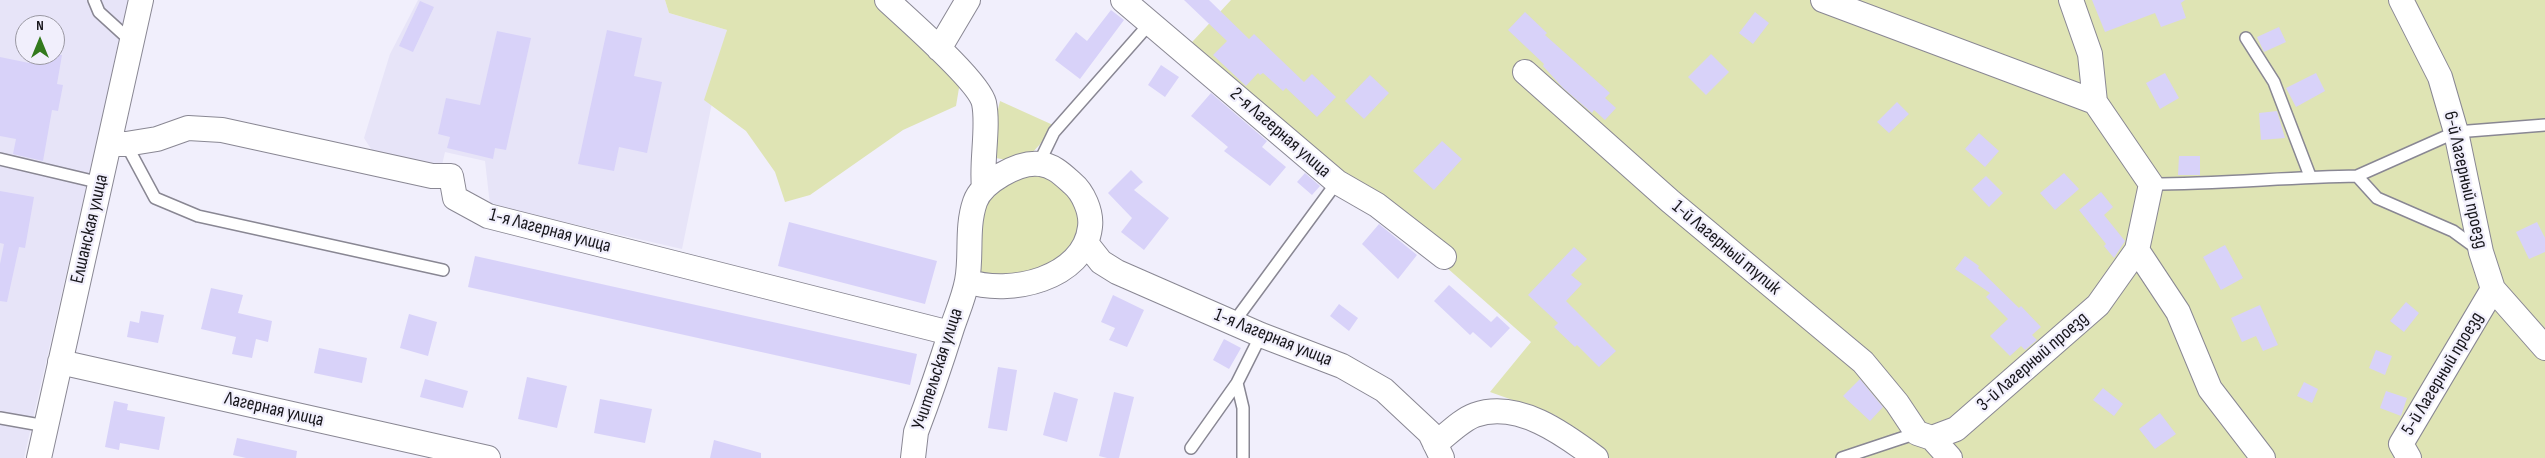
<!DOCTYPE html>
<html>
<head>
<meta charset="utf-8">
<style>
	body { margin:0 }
	#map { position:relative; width:2545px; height:458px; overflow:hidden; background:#f1effc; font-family:"Sofia Sans Condensed",sans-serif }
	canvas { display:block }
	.north { position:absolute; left:15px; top:15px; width:50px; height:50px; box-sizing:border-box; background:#f1effc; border:1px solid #9a98a2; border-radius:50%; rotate:0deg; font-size:14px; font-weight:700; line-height:20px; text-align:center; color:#17161b }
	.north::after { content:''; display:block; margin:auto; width:18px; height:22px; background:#337a1d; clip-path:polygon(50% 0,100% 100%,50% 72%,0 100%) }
</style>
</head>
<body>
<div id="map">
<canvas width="2545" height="458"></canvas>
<div class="north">N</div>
</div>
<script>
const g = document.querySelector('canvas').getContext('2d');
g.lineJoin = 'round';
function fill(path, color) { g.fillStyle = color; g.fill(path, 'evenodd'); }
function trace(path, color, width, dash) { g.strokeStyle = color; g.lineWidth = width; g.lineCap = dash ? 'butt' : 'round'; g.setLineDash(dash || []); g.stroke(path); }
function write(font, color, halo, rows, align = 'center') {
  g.font = font + ' "Sofia Sans Condensed",sans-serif'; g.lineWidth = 4.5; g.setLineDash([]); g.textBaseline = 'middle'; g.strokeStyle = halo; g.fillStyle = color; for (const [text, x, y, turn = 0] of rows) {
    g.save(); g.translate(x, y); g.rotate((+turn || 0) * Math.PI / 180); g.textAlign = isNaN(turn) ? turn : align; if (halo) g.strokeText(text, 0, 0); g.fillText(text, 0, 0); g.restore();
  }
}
fill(new Path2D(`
	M0,0H129L24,458H0ZM25,25H55V55H25Z
	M418,0H665L669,13L727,30L682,249L490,205L485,161L445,152L442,165L384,157L373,152L364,138L390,54Z`), '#e7e4f8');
fill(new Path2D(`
	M665,0H880L960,82L956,106L903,130L810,195L785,202L775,172L746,131L704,100L727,30L669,13Z
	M1231,0H2545V458H1608L1555,415L1490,392L1531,342L1446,267L1181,54Z
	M1000,101L1053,125C1037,150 1028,165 996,158V118Z
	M1032,171L1057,178L1083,208L1081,239L1050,266L1003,279L981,273L976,265L983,203L998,187Z`), '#dfe4b4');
fill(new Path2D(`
	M1184,0H1209L1249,39L1254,34L1304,82L1312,74L1336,97L1317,117L1286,88L1283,91L1263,73L1260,75L1258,73L1246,86L1213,55L1227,41Z
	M2092,0H2185L2181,3L2186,18L2161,27L2155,13L2105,32Z
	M420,1L434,7L413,52L399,46Z
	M1111,10L1124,20L1080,79L1055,60L1076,32L1087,41Z
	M1525,12L1547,33L1545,35L1610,93L1605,98L1616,108L1605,120L1594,110L1592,113L1563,88L1543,66L1544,64L1508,30Z
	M1755,12L1769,23L1753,44L1739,33Z
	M2279,27L2286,42L2264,52L2257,37Z
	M607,30L642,38L634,76L662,82L647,153L619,147L614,171L578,164Z
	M497,31L531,38L506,150L495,148L493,159L447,148L450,137L438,134L446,98L480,105Z
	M1711,54L1729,72L1706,95L1688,77Z
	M30,55H62L57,84L63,85L58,111L52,110L43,161L13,154L16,139L0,136V57L29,63Z
	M1161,65L1179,77L1165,97L1148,85Z
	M2165,73L2179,98L2160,109L2146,83Z
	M2316,73L2325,91L2296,107L2286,88Z
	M1370,75L1389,93L1364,119L1345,101Z
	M1211,93L1267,141L1262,147L1286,167L1270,186L1224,151L1228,147L1191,116Z
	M1897,102L1909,114L1889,133L1877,122Z
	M2277,111L2285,138L2261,140L2259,113Z
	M1979,133L1999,151L1985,167L1965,149Z
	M1442,141L1462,159L1434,190L1413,171Z
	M2179,156H2200V175H2178Z
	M1131,170L1143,182L1134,190L1169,218L1144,250L1121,232L1132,218L1108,193Z
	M1305,173L1320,186L1312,195L1297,182Z
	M2064,173L2079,189L2055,210L2040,193Z
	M1986,176L2003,193L1989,207L1972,189Z
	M0,191L34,197L25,248L19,247L7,302L0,301V264L4,244L0,243Z
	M2101,192L2113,207L2104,215L2125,241L2114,258L2104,246L2106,244L2079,210Z
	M789,222L937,261L925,304L778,266Z
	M2537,222L2545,238V252L2529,259L2516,232Z
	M1379,224L1417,255L1398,279L1362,244Z
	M2225,245L2243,278L2221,290L2203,257Z
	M1574,247L1587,259L1571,275L1582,284L1566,301L1616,351L1599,367L1577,345L1575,347L1554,327L1558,323L1528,295Z
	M475,256L917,354L910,385L468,287Z
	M1965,256L1979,266L1978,268L2019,308L2021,306L2041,327L2032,335L2037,340L2025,350L2021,346L2010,356L1990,336L2008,319L1986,297L1990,293L1955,269Z
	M1449,285L1491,322L1497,316L1510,328L1491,348L1473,332L1470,335L1434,301Z
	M211,288L243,295L238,313L272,321L268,342L256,339L252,358L232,354L236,337L201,329Z
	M1113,295L1144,310L1127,347L1109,340L1115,328L1101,322Z
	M2406,302L2419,313L2404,332L2390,321Z
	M1339,304L1358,318L1349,331L1330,316Z
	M2260,305L2278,345L2263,351L2256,336L2242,342L2231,318Z
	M141,311L164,315L158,343L127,337L130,321L139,323Z
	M409,314L437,322L428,356L400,348Z
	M1224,339L1241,348L1229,369L1213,360Z
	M319,348L367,358L362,383L314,373Z
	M2376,350L2392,356L2385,375L2369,368Z
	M998,367L1017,370L1007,431L988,428Z
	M527,377L567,386L557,428L518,419Z
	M425,379L468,391L463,408L420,397Z
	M1860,379L1883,407L1870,421L1843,396Z
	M2304,382L2318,389L2312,403L2297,396Z
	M2103,388L2123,404L2114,416L2093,400Z
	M2386,391L2407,398L2401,416L2380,408Z
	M1054,392L1078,399L1067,442L1043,435Z
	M1114,392L1134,397L1119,458H1107L1099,456Z
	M600,399L652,409L645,443L594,433Z
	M114,401L128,404L127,410L165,417L159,450L120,443L119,450L105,447Z
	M2160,413L2176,434L2155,449L2139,429Z
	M237,438L297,451L296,458H246L233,455Z
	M714,440L761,453V458H710Z`), '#d8d2f9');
const service = new Path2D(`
	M94,0L99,12L132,42
	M2246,38L2274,82L2310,176
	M126,144L155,198L198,216L443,270
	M0,159L101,183
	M1039,163L1054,132L1151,22
	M2357,176L2456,132L2545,125
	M2151,184C2220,184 2288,177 2357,176L2377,198L2453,231L2479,250
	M1234,322L1337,182
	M1237,383L1243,408V458
	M0,418L46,426
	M1191,448L1237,383L1261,335
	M1842,458L1917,433`);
const minor = new Path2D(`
	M887,0C906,18 979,81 984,103C989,127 981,162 984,188
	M1123,0L1337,182L1377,205L1444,257
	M1823,0L2095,102L2151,184L2137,250L2098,305L1956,429L1932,438L1950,458
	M2071,0L2090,54L2095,102
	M2401,0L2440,77L2456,132L2481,252L2493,289L2545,348
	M939,49L968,0
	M1525,72L1670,201L1863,362L1897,403L1917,433L1932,438
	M110,144H126L157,139L188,128L222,130L432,176H451L455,198L488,216L950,333
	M1086,243L1101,262L1117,272L1261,335L1342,366L1384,390L1430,433L1442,458
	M2137,250L2178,312L2210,389L2263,458
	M60,362L488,458
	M1435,444C1447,435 1461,420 1475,415C1518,400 1564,434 1596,458
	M39,458L141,0
	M913,458L916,432C929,398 941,363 952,328C957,313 964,297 967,281C972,256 966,228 975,202C982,182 1019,161 1040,164C1053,165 1063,175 1072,183C1083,192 1092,212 1090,227C1084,279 1009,296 967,281
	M2409,458L2401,444L2493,289`);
trace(service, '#898793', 14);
trace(minor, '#898793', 26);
trace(service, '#fff', 11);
trace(minor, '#fff', 24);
write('19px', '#17161b', '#f1effc', [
	["2-я Лагерная улица",1280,133,41],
	["6-й Лагерный проезд",2465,180,77],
	["Елшанская улица",90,229,-77],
	["1-я Лагерная улица",550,231,15],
	["1-й Лагерный тупик",1726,248,40],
	["1-я Лагерная улица",1273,338,22],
	["3-й Лагерный проезд",2033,362,-41],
	["Учительская улица",938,369,-72],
	["5-й Лагерный проезд",2443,374,-59],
	["Лагерная улица",274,410,13]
]);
</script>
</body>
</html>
